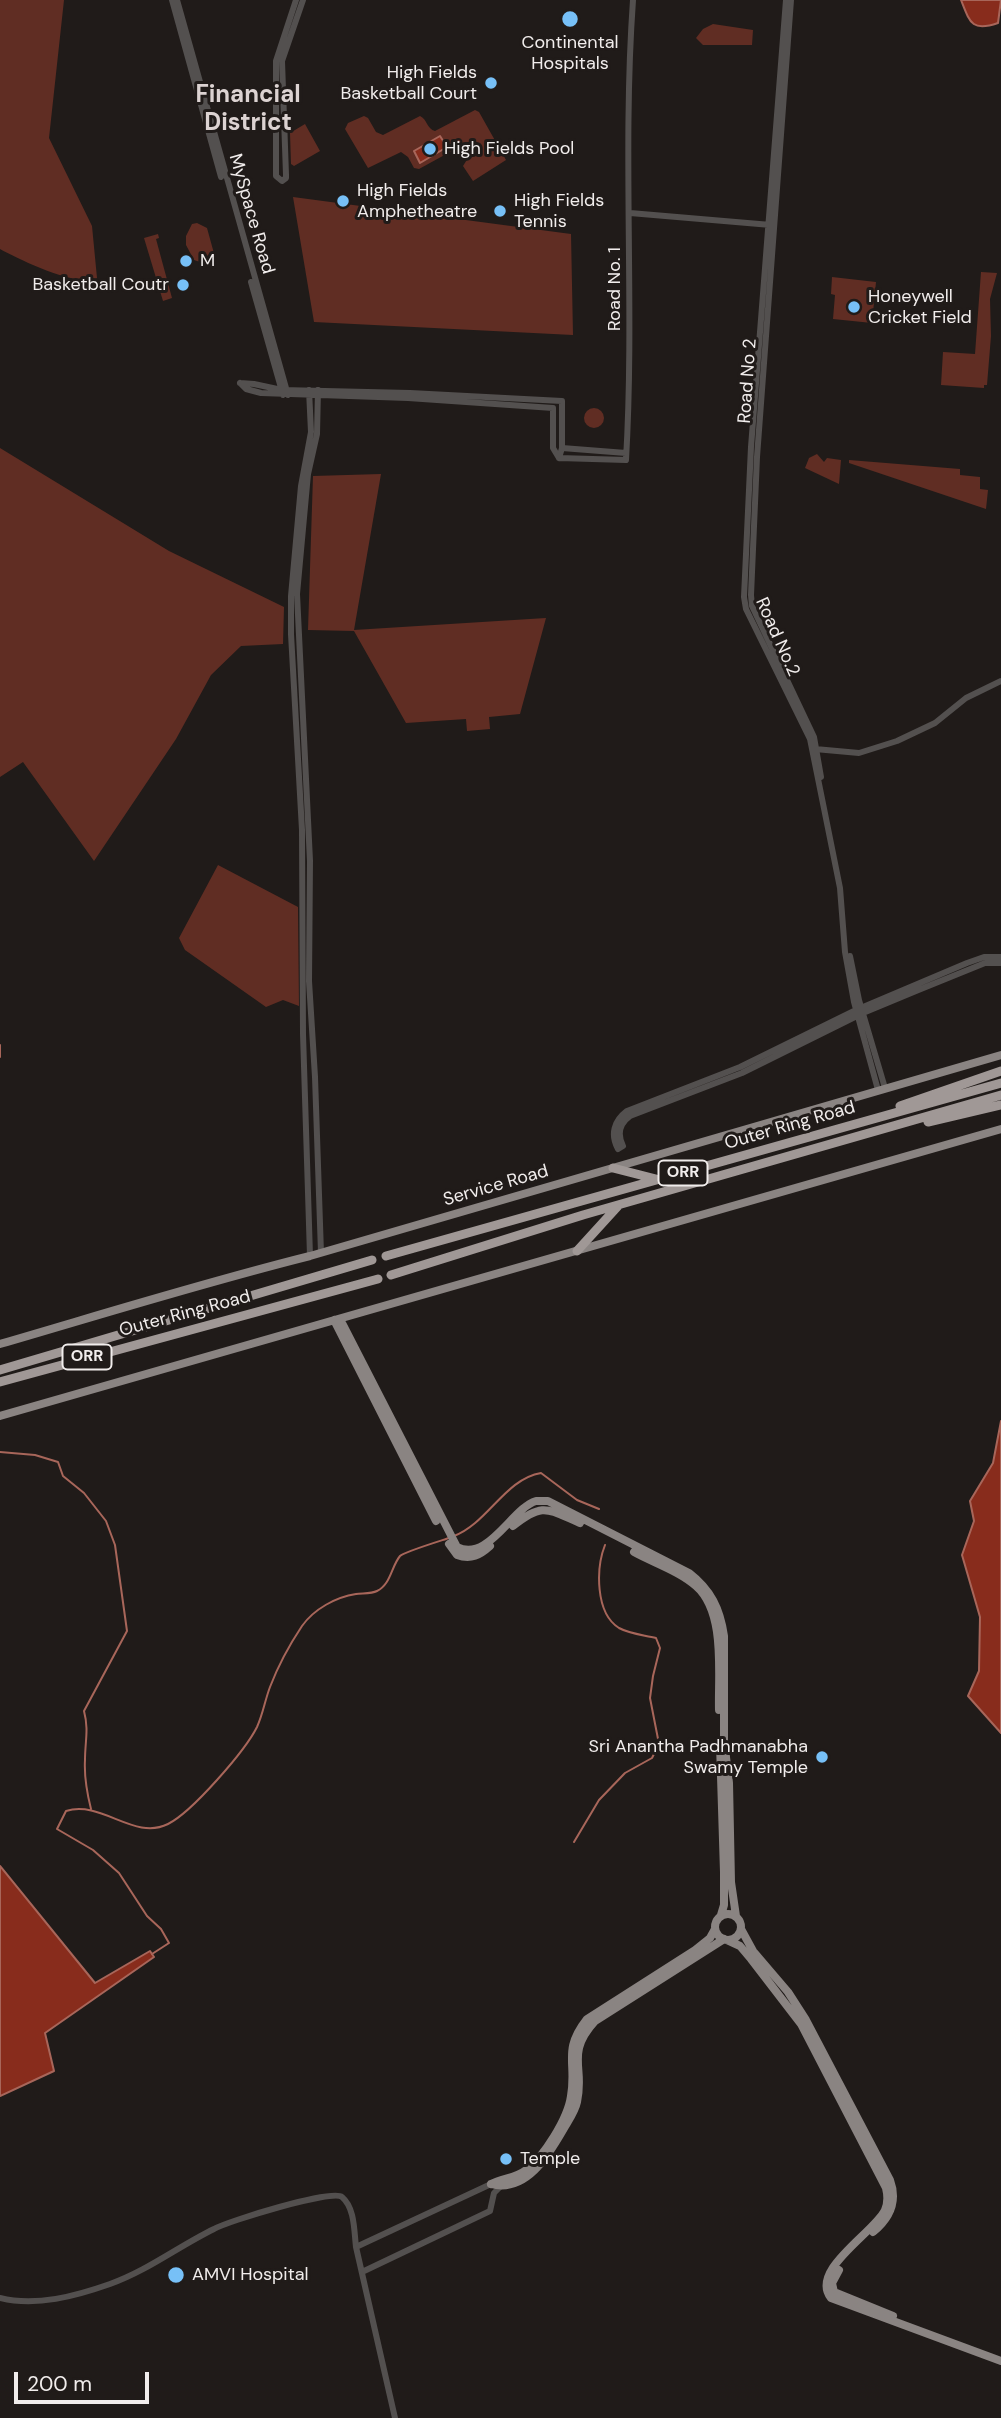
<!DOCTYPE html>
<html>
<head>
<meta charset="utf-8">
<style>
	body { margin:0 }
	#map { position:relative; width:1001px; height:2418px; overflow:hidden; background:#201b19; font-family:"DM Sans",sans-serif }
	canvas { display:block }
	.scale { position:absolute; left:14px; top:2372px; width:135px; height:32px; box-sizing:border-box; border:4px solid #f1edec; border-top:0; padding-left:9px; font-size:21px; line-height:24px; white-space:nowrap; color:#f1edec; -webkit-text-stroke:5px #201b19; paint-order:stroke }
</style>
</head>
<body>
<div id="map">
<canvas width="1001" height="2418"></canvas>
<div class="scale">200 m</div>
</div>
<script>
const g = document.querySelector('canvas').getContext('2d');
g.lineJoin = 'round';
function fill(path, color) { g.fillStyle = color; g.fill(path, 'evenodd'); }
function trace(path, color, width, dash) { g.strokeStyle = color; g.lineWidth = width; g.lineCap = dash ? 'butt' : 'round'; g.setLineDash(dash || []); g.stroke(path); }
function write(font, color, halo, rows, align = 'center') {
  g.font = font + ' "DM Sans",sans-serif'; g.lineWidth = 6; g.setLineDash([]); g.textBaseline = 'middle'; g.strokeStyle = halo; g.fillStyle = color; for (const [text, x, y, turn = 0] of rows) {
    g.save(); g.translate(x, y); g.rotate((+turn || 0) * Math.PI / 180); g.textAlign = isNaN(turn) ? turn : align; if (halo) g.strokeText(text, 0, 0); g.fillText(text, 0, 0); g.restore();
  }
}
fill(new Path2D(`
	M0,0H64L49,138L92,226L97,278C78,288 20,260 0,249Z
	M713,24L753,30L752,45H703L696,38L703,29Z
	M475,110L479,112L506,160L473,181L463,166L468,158L461,146L419,169L414,168L408,157L401,152L368,168L345,129L348,123L364,116L368,118L376,132L383,135L420,116C427,119 427,129 435,131Z
	M305,124L320,151L294,166L291,164L290,133Z
	M293,197L571,234L573,335L314,322Z
	M197,223L207,228L215,257L206,264L194,260L186,245V236L192,224Z
	M158,234L159,238L156,239L172,298L163,301L144,238Z
	M981,272L997,273L990,299L991,336L987,385H984V388L941,385L943,352L975,354Z
	M832,277L876,282L872,323L833,319L835,295L831,294Z
	M584 418a10 10 0 1 1 20 0a10 10 0 1 1-20 0Z
	M0,448L169,551L284,607L283,644L241,646L211,675L176,739L94,861L23,762L0,777Z
	M817,454L824,462L827,458L841,460L839,484L805,468L809,458Z
	M849,460L960,469V475L980,477V489L988,490L986,509L849,463Z
	M381,474L354,630L546,618L520,714L489,717L490,729L467,731L466,719L406,723L354,631L308,630L313,476Z
	M218,865L298,907L299,1006L283,1000L266,1007L185,950L179,938Z`), '#602d23');
const water = new Path2D(`
	M961,0H1001L998,23C972,32 970,23 961,0Z
	M440,136L447,147L420,163L414,151Z
	M1001,1421V1733L968,1696L979,1671L980,1617L962,1555L974,1521L970,1501L993,1463Z
	M0,1866L95,1983L150,1951L154,1957L45,2033L54,2071L0,2096Z`);
fill(water, '#882c1c');
trace(water, '#a8665a', 2);
trace(new Path2D(`
	M0,1045V1057
	M0,1452L35,1455L58,1462L63,1476L84,1493L106,1521L115,1545L127,1631L84,1711C89,1730 85,1741 85,1760C84,1777 87,1793 91,1809
	M454,1536C488,1523 505,1479 541,1473L577,1500L599,1509
	M574,1842L599,1800L625,1773L652,1758L659,1744L650,1698L653,1676L660,1648L656,1638C644,1635 630,1634 619,1628C595,1613 596,1568 605,1545
	M152,1954L169,1943L161,1929L147,1916L119,1873L93,1850L57,1829L66,1811C102,1800 134,1841 168,1824C192,1812 245,1751 257,1727C263,1714 265,1700 270,1687C278,1666 290,1644 302,1626C314,1609 336,1597 356,1594C362,1593 371,1594 377,1591C391,1584 391,1567 400,1556C404,1552 440,1541 449,1538`), '#a8665a', 2);
trace(new Path2D(`
	M172,0L221,177
	M177,0L288,395
	M296,0L276,61V176L282,181L286,178V175L282,61L303,0
	M786,0L751,447L744,597L746,609L810,739L840,888L845,952L854,1002L878,1090
	M791,0L757,457L751,595L752,606L814,737L821,777
	M630,213L771,225
	M251,282L283,395
	M240,383L254,384L282,390L410,393L562,401V448L559,458
	M240,383L246,389L261,393L408,398L553,408V448L559,458
	M309,390L311,432L301,486L291,596V634L302,830L303,1034L310,1256
	M318,390L317,434L308,474L297,594L310,861L309,981L315,1077L321,1253
	M562,448L626,453
	M559,458L626,460C635,307 622,153 633,0
	M815,749L859,753L897,741L935,723L966,698L1001,681
	M850,956L859,1000L885,1088
	M618,1149C610,1134 614,1121 627,1111L740,1067L856,1010L967,963L984,957H1001
	M618,1149L623,1146C617,1134 619,1124 630,1116L742,1073L863,1013L916,991L985,963H1001
	M356,2247L491,2184
	M362,2272L490,2211L494,2193L500,2187V2183
	M0,2298C36,2307 76,2296 110,2284C147,2271 179,2246 214,2229C228,2221 332,2189 342,2197C355,2208 354,2231 356,2247L395,2418`), '#53504f', 6);
trace(new Path2D(`
	M340,1319L457,1547C488,1563 512,1508 536,1501C540,1501 544,1501 548,1501L689,1573C711,1590 720,1609 724,1636V1740L729,1783L731,1882L736,1916
	M334,1320L436,1521
	M0,1344C103,1314 206,1282 310,1256L1001,1055
	M0,1416L1001,1129
	M513,1526C543,1502 547,1509 580,1523
	M449,1544L457,1555C471,1560 480,1555 490,1546
	M634,1552C654,1563 679,1571 696,1586C726,1612 718,1674 719,1710
	M720,1744L724,1872V1905L721,1915
	M715 1927a13 13 0 1 1 26 0a13 13 0 1 1-26 0Z
	M741,1929L753,1951L788,1992L806,2020L890,2180C898,2202 890,2218 873,2232
	M727,1940L740,1946L751,1959L801,2024L886,2188C888,2196 888,2203 885,2210C875,2232 809,2270 831,2298L1001,2361
	M491,2184C526,2193 548,2156 563,2130C568,2121 575,2112 577,2102C585,2067 565,2054 595,2021L724,1939
	M491,2184C502,2178 516,2178 526,2170C544,2157 568,2118 571,2096C577,2062 562,2051 587,2019L695,1950L710,1938L715,1929
	M839,2270L832,2283L834,2292L893,2316`), '#8a8482', 8);
trace(new Path2D(`
	M900,1106L1001,1071
	M928,1122L1001,1105
	M613,1168L656,1179
	M577,1251L618,1206
	M386,1256L1001,1083
	M391,1275L583,1215L1001,1095
	M0,1370L372,1260
	M0,1382L378,1279`), '#a09896', 9);
for (const [x, y, r, color] of [
	[570,19,9,"#77c0f7"],
	[491,83,7,"#77c0f7"],
	[430,149,7,"#77c0f7"],
	[343,201,7,"#77c0f7"],
	[500,211,7,"#77c0f7"],
	[186,261,7,"#77c0f7"],
	[183,285,7,"#77c0f7"],
	[854,307,7,"#77c0f7"],
	[822,1757,7,"#77c0f7"],
	[506,2159,7,"#77c0f7"],
	[176,2275,9,"#77c0f7"]
]) { const dot = new Path2D(); dot.arc(x, y, r, 0, 2 * Math.PI); g.fillStyle = color; g.fill(dot); trace(dot, '#201b19', 2.5); }
for (const [x, y, w] of [
	[683,1173,49],
	[87,1357,49]
]) { const box = new Path2D(); box.roundRect(x - w / 2, y - 12.5, w, 25, 5); g.fillStyle = '#201b19'; g.fill(box); trace(box, '#f1edec', 2); }
write('bold 16px', '#f1edec', null, [
	["ORR",683,1173],
	["ORR",87,1357]
]);
write('18px', '#f1edec', '#201b19', [
	["Continental",570,43,"center"],
	["Hospitals",570,64,"center"],
	["High Fields",477,73,"right"],
	["Basketball Court",477,94,"right"],
	["High Fields Pool",444,149],
	["High Fields",357,191],
	["Amphetheatre",357,212],
	["High Fields",514,201],
	["Tennis",514,222],
	["M",200,261],
	["Basketball Coutr",169,285,"right"],
	["Honeywell",868,297],
	["Cricket Field",868,318],
	["Sri Anantha Padhmanabha",808,1747,"right"],
	["Swamy Temple",808,1768,"right"],
	["Temple",520,2159],
	["AMVI Hospital",192,2275]
], 'left');
write('18px', '#f1edec', '#201b19', [
	["MySpace Road",251,214,74],
	["Road No. 1",615,289,-90],
	["Road No 2",748,381,-86],
	["Road No.2",777,637,66],
	["Outer Ring Road",790,1126,-16],
	["Service Road",496,1186,-16],
	["Outer Ring Road",185,1314,-15]
]);
write('bold 24px', '#dcd3d2', '#201b19', [
	["Financial",248,96],
	["District",248,124]
]);
</script>
</body>
</html>
